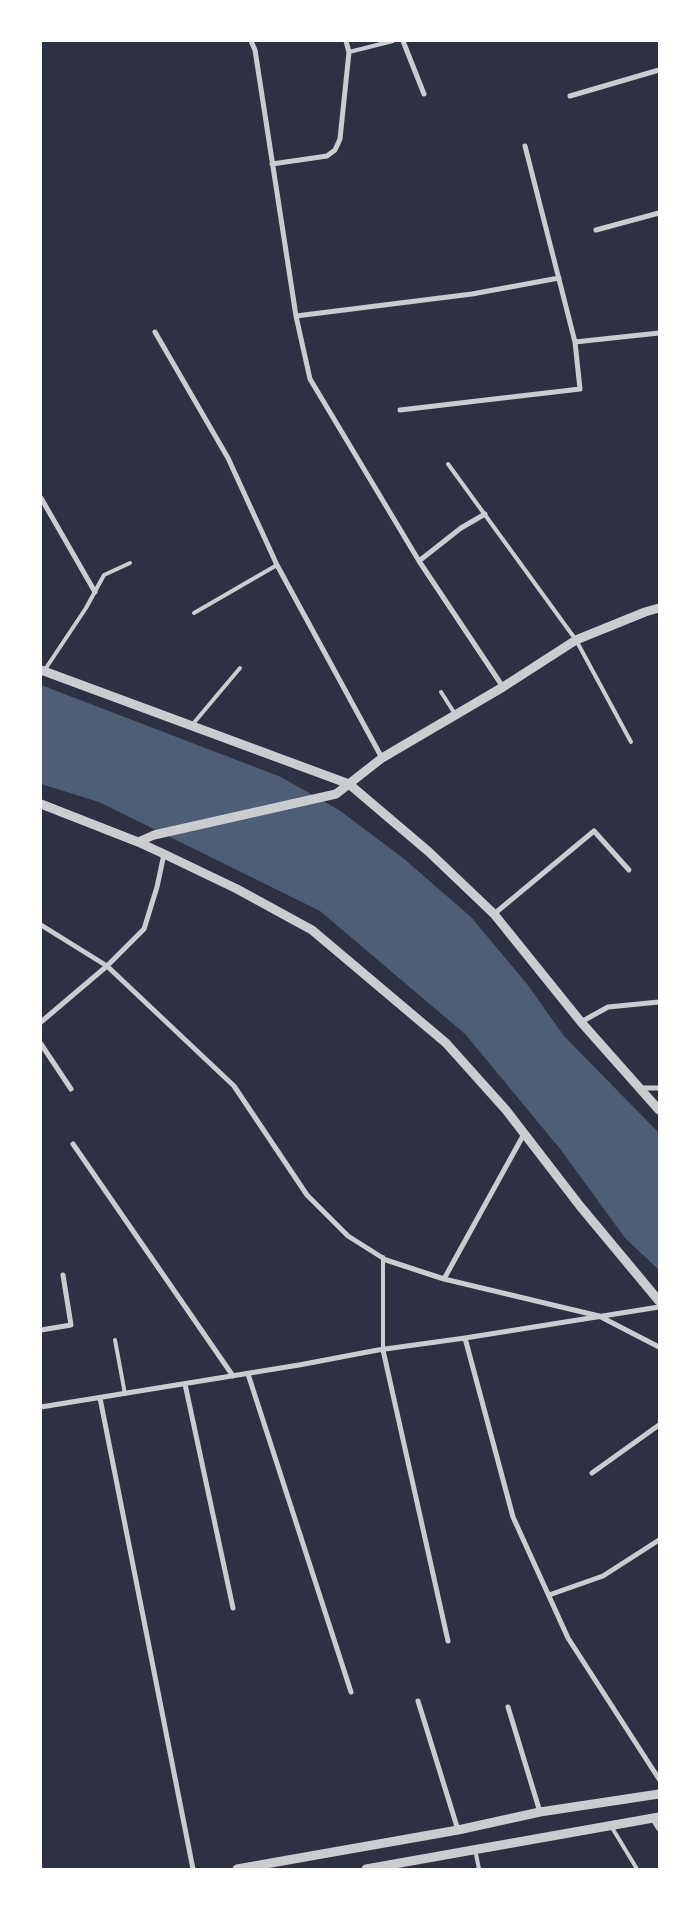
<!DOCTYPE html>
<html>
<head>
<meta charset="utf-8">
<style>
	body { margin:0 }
	#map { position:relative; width:700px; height:1910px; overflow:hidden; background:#2d3142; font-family:Roboto,sans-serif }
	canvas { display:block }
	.frame { position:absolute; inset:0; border:42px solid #fff; pointer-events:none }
</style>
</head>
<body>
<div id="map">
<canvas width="700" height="1910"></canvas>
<div class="frame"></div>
</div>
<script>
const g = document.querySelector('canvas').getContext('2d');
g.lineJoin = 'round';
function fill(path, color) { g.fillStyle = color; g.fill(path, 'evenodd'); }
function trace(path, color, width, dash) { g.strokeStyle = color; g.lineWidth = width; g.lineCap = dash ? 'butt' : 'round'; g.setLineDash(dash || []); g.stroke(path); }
fill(new Path2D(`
	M41,685L281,777L339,810L403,858L471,917L527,984L564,1036L659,1133V1270L625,1238L561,1150L465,1034L320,911L99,802L41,784Z`), '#4f5d75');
trace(new Path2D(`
	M349,52L393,41
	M448,464L576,640L631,742
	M194,613L277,565
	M44,671L86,608L104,575L130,563
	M441,692L455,714
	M192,725L240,668
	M383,1257V1350
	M115,1340L125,1394
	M611,1826L637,1869
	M475,1849L479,1869`), '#caccd0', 4);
trace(new Path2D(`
	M251,41L255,50L296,316L310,379L419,561L503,687
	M403,41L424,94
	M570,96L659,70
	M272,164L327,156L335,150L340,139L349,52L346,41
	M596,230L659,213
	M296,316L472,294L559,278
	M155,332L228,458L277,565L382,758
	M575,342L659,333
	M400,410L580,389L575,342L525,146
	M41,498L95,592
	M419,561L461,528L485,514
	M494,914L594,831L629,870
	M41,925L107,966L234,1086L307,1195L348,1236L386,1260L444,1279L599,1316L659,1347
	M41,1022L107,966L144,929L157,887L164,854
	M581,1022L608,1007L659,1002
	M41,1044L71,1089
	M639,1088H659
	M73,1144L233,1376
	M444,1279L524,1134
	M41,1330L71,1325L63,1275
	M465,1338L513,1517L568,1638L659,1779
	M383,1350L448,1641
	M248,1374L351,1692
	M185,1384L233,1608
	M100,1398L193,1869
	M41,1407L299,1365L378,1350L465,1338L659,1307
	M592,1473L659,1425
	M549,1595L603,1576L659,1540
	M418,1701L458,1830
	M508,1707L540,1812
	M652,1818L659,1829`), '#caccd0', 5);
trace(new Path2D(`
	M41,670L349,784L429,852L494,914L581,1022L659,1110
	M41,804L138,842L164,854L237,889L312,930L446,1043L506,1110L580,1206L659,1301
	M138,842L154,835L336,794L382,758L503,687L576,640L645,612L659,608
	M237,1869L458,1830L540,1812L659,1794
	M366,1869L659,1817`), '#caccd0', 9);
</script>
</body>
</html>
